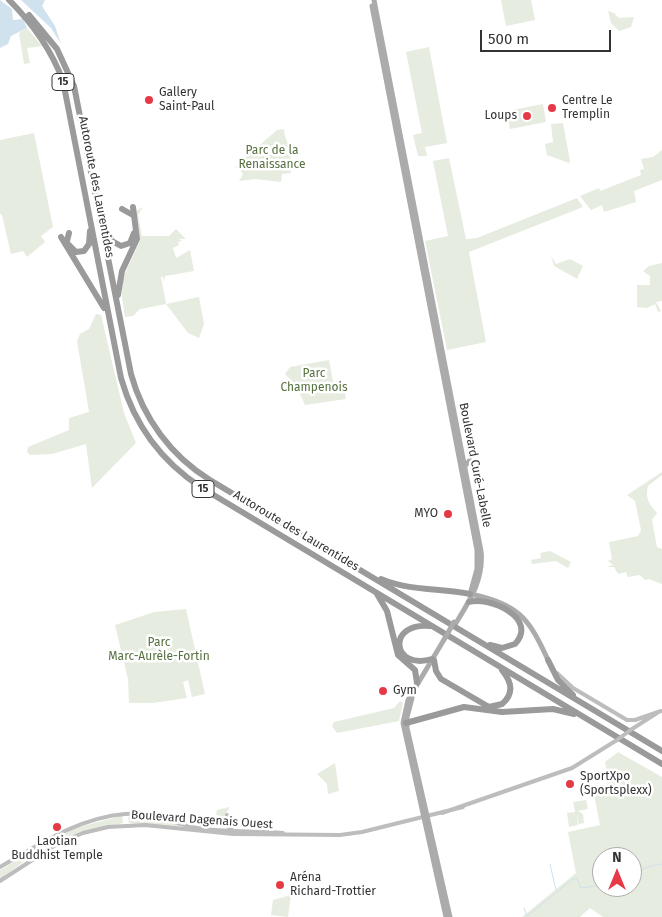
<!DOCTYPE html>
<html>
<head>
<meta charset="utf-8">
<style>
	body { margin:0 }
	#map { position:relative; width:662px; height:917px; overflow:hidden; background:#fff; font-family:"Fira Sans",sans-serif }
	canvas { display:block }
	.north { position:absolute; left:592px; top:847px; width:50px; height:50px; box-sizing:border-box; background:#fff; border:1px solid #adadad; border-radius:50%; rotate:0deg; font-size:14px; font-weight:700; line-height:20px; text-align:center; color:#333 }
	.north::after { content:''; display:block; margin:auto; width:18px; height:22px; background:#e63946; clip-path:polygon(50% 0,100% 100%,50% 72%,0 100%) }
	.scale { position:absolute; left:480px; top:30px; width:131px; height:22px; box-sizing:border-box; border:2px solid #333; border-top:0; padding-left:6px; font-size:15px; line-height:18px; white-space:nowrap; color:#333; -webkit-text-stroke:4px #fff; paint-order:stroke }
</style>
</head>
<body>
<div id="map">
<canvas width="662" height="917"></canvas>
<div class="north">N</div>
<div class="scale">500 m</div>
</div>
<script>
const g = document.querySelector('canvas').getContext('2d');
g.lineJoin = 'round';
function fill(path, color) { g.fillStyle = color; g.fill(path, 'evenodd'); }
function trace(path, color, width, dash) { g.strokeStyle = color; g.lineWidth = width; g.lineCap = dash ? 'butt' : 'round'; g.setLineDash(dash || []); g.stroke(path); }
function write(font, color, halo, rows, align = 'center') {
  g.font = font + ' "Fira Sans",sans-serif'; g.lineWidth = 5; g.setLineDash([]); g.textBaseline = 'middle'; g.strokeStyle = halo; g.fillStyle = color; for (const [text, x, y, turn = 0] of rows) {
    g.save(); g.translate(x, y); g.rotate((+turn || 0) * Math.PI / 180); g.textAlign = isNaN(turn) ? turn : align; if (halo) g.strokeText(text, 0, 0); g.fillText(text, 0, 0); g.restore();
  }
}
fill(new Path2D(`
	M501,0H531L535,20L506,26Z
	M608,11L614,13L619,18L634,17L631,27L619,31L611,23Z
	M27,28L42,46L27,48L30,63L24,64L19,33Z
	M429,47L447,143L425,147L427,156H418L413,135L422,133L406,52Z
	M543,104L546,122L510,129L507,111Z
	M563,123L570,161L569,163L547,155L545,144L553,142L551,124Z
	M284,129C284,138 288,141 290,149C292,158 290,164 291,173L282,174L281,182L255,179L239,181L243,174L238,167L235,168L238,164L277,130Z
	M34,133L53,227L41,236L45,242L27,257L23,251L11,254L2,215L0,214V140Z
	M662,150V180L634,191L636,202L604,212L602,205L591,210L580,196L599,188L600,191L641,175L640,170L644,169L641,159L653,157Z
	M449,158L466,239L477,238L577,198L583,207L469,252L486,342L447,350L425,241L448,236L433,161Z
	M143,207L138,215L142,236H169L176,229L186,239H179L182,241L178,242L179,245L173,248L176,258L190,250L194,271L165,276L164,282L163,277H161L166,304L199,297L204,324L199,338L188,333L166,304L140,309L133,316L125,317L122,297L123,278L140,241L136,211Z
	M551,256L556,264L570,259L583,266L577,279L554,266Z
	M662,263V301L656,302L661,311L658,312L655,304L647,308L637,307V285H650V276L643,271L649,266Z
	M96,314L101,315L124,413L136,443L92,488L86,444L52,454L30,455L27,452L28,447L69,430V418L89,412L77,341L80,334L89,329Z
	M329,360L333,382L343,380L346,399L305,405L297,387L285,374L290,367Z
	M662,472V475L648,486C645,498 649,504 657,513L652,520L657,547L662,549V584L649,579L645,580L640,575L628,577L626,572L618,574L614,567H606L613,565L608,561L612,559L609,542L638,536L641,530L635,501L627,495Z
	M550,551L571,562L568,568L556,561L532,564L531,560L541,558L540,553Z
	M186,609L205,694L192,697L188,680L183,682L187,698L153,703H129L128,679L115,625L154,612Z
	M400,701L403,703L399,721L337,733L332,726L334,722L394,708Z
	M618,752L662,777V917H603L590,908L580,917H522L576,873L568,832L600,825L594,794L609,783L605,762ZM602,857H632V887H602Z
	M335,763L339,791L328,794L327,784L317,774Z
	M586,800L588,809L578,811L583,814L584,823L579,824L577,814L578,825L569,827L567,813L575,812L573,802Z
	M230,807L217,827L190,823L191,819L209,817L217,822L219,818L216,814L217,810Z
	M122,816L123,823L80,833L47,847L45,845L75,828Z
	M137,816L151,817L192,828L129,823L128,817Z
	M39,847L41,849L0,879V870Z
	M291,895L288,917L271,915L273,900Z`), '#e6ecdf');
fill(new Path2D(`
	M0,0L12,9L13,20L23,19L27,28L11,36L8,44L0,48Z
	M21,0H45L42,6L55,26L61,44L51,28Z`), '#cfe2ee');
trace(new Path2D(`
	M550,864L556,890
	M632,875L647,867L662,864
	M524,908L527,916L573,879H577L581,888L602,885`), '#cfe2ee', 1);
trace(new Path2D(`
	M557,673L573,688L627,720H635L661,711
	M632,729L657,713
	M442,813L572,768L617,740
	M227,815L226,824L232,830
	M0,867C40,844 78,818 125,814C153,812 176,825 203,829C230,832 256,831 283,833
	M0,881L57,844L83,833L108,827L145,825L233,834L340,835L362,832L463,807`), '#bdbdbd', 4);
trace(new Path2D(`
	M374,0L481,551C484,579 470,600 456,623
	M372,6L477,550V569L471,591
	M465,466L470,460
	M471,594C518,605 528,616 548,660
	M445,638L408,700L403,723L446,917
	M412,698L407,717V728L450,917`), '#ababab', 5);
trace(new Path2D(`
	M9,0C33,24 51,49 63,81L121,378C134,424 162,462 202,488L662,764
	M29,15L57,49L74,86L131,374C143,418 171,456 210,480L662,751
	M122,209L131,214
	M107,231L112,241L121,246L130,243L134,233
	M61,237L104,308
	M67,241L69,233
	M69,245L76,252L84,251L89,244L90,231
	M118,295L122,271L137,239L133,207
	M381,579C409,591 440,588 470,594
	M377,594L387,611L398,655L415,670L417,683
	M469,602C489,596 539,618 515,644L502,648L490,645
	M430,626C386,622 392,671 432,659
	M434,660L436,671L441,679L489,707L502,704C515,693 511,681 502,670
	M548,660L558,680L573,695
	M406,723L464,707L502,712L553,709L574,714`), '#9a9a9a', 6);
trace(new Path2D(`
	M617,740L632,729`), '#bdbdbd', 4);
trace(new Path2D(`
	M445,638L454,622`), '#ababab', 5);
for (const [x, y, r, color] of [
	[149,100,5,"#e63946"],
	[552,108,5,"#e63946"],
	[527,116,5,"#e63946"],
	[448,514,5,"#e63946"],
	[383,691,5,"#e63946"],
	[570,784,5,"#e63946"],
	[57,827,5,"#e63946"],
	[280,885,5,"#e63946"]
]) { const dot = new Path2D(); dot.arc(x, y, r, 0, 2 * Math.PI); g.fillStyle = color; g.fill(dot); trace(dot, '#fff', 2); }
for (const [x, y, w] of [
	[63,82,22],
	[203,489,22]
]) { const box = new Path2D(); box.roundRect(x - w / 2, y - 8.5, w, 17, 4); g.fillStyle = '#fff'; g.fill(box); trace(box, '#333', 1); }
write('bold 11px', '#333', null, [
	["15",63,82],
	["15",203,489]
]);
write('12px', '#333', '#fff', [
	["Gallery",159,93],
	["Saint-Paul",159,107],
	["Centre Le",562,101],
	["Tremplin",562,115],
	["Loups",517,116,"right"],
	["MYO",438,514,"right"],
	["Gym",393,691],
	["SportXpo",580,777],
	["(Sportsplexx)",580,791],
	["Laotian",57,842,"center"],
	["Buddhist Temple",57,856,"center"],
	["Aréna",290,878],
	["Richard-Trottier",290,892]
], 'left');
write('12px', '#56703f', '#fff', [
	["Parc de la",272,151],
	["Renaissance",272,165],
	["Parc",314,374],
	["Champenois",314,388],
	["Parc",159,643],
	["Marc-Aurèle-Fortin",159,657]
]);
write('12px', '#333', '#fff', [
	["Autoroute des Laurentides",96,187,79],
	["Boulevard Curé-Labelle",475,465,79],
	["Autoroute des Laurentides",296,531,31],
	["Boulevard Dagenais Ouest",202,820,4]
]);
</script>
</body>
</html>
